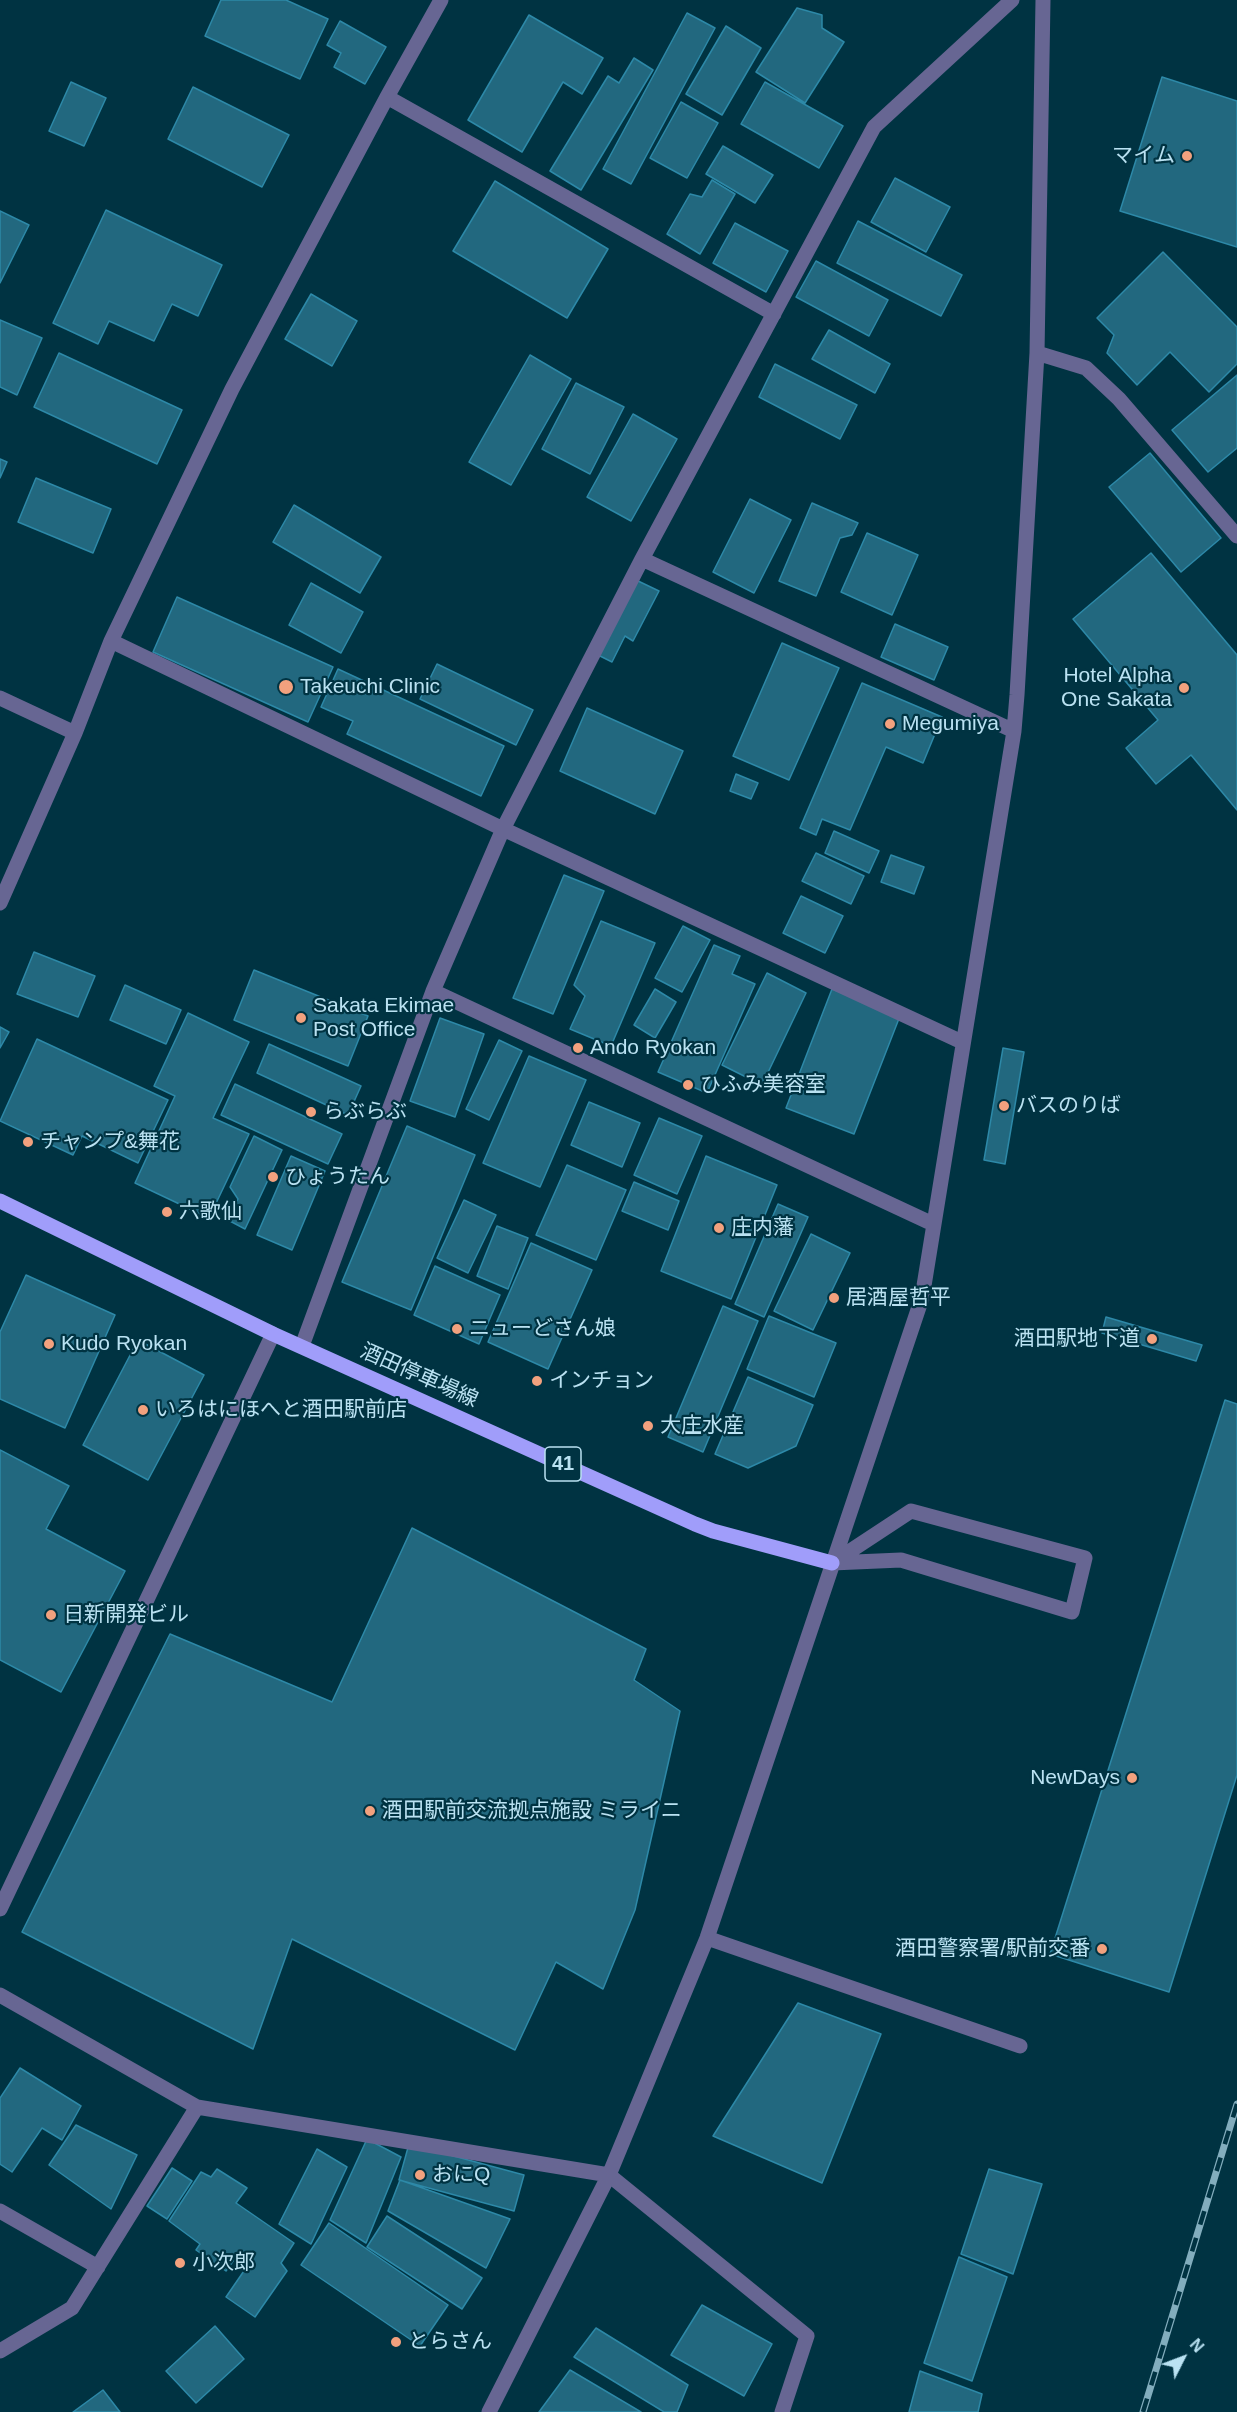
<!DOCTYPE html>
<html>
<head>
<meta charset="utf-8">
<style>
	body { margin:0 }
	#map { position:relative; width:1237px; height:2412px; overflow:hidden; background:#003342; font-family:Helvetica,sans-serif }
	canvas { display:block }
	.north { position:absolute; left:1153px; top:2328px; width:60px; height:60px; -webkit-text-stroke:4px #003342; paint-order:stroke; rotate:48deg; font-size:16px; font-weight:700; line-height:24px; text-align:center; color:#bae2f2 }
	.north::after { content:''; display:block; margin:auto; width:21px; height:27px; background:#bae2f2; clip-path:polygon(50% 0,100% 100%,50% 72%,0 100%) }
</style>
</head>
<body>
<div id="map">
<canvas width="1237" height="2412"></canvas>
<div class="north">N</div>
</div>
<script>
const g = document.querySelector('canvas').getContext('2d');
g.lineJoin = 'round';
function fill(path, color) { g.fillStyle = color; g.fill(path, 'evenodd'); }
function trace(path, color, width, dash) { g.strokeStyle = color; g.lineWidth = width; g.lineCap = dash ? 'butt' : 'round'; g.setLineDash(dash || []); g.stroke(path); }
function write(font, color, halo, rows, align = 'center') {
  g.font = font + ' Helvetica,"Noto Sans JP",sans-serif'; g.lineWidth = 4.5; g.setLineDash([]); g.textBaseline = 'middle'; g.strokeStyle = halo; g.fillStyle = color; for (const [text, x, y, turn = 0] of rows) {
    g.save(); g.translate(x, y); g.rotate((+turn || 0) * Math.PI / 180); g.textAlign = isNaN(turn) ? turn : align; if (halo) g.strokeText(text, 0, 0); g.fillText(text, 0, 0); g.restore();
  }
}
const building = new Path2D(`
	M221,0H286L328,19L300,79L205,36Z
	M797,8L822,15V28L844,42L805,103L756,72Z
	M687,13L715,28L631,184L603,169Z
	M529,15L603,58L582,94L563,82L522,152L468,120Z
	M340,21L386,47L365,84L334,67L341,53L327,45Z
	M726,26L761,48L722,115L686,94Z
	M634,58L653,70L581,190L550,171L608,76L619,83Z
	M1162,77L1237,101V247L1120,211Z
	M71,82L106,98L84,146L49,131Z
	M765,82L843,126L819,168L741,124Z
	M193,87L289,135L262,187L168,139Z
	M681,102L718,123L687,178L650,158Z
	M723,146L773,175L755,203L706,174Z
	M895,178L950,207L926,252L871,222Z
	M712,180L735,194L700,254L667,234L690,194L702,197Z
	M495,181L608,249L567,318L453,251Z
	M106,210L222,265L198,316L172,304L154,341L109,321L98,344L53,323Z
	M0,211L29,225L0,283Z
	M858,221L962,275L941,316L837,263Z
	M735,223L788,251L766,292L713,263Z
	M1163,252L1237,327V364L1209,392L1170,352L1137,385L1107,353L1114,335L1097,318Z
	M816,261L888,300L869,336L796,297Z
	M311,294L357,321L332,366L285,339Z
	M0,320L42,338L17,395L0,387Z
	M829,330L890,364L875,393L812,359Z
	M59,353L182,410L157,464L34,407Z
	M530,355L571,379L511,485L469,462Z
	M775,364L857,405L840,439L759,397Z
	M1237,375V448L1208,472L1172,430Z
	M576,383L624,407L590,474L542,449Z
	M633,414L677,439L631,521L587,497Z
	M1150,453L1221,538L1181,572L1109,487Z
	M0,459L7,462L0,478Z
	M36,478L111,509L93,553L18,522Z
	M750,499L791,520L754,593L713,572Z
	M812,503L858,523L852,535L840,538L816,596L779,581Z
	M294,505L381,557L360,593L273,542Z
	M867,533L918,555L892,615L841,592Z
	M1151,553L1237,655V810L1191,755L1156,784L1126,748L1158,720L1073,619Z
	M636,580L659,591L633,641L625,636L612,662L598,655Z
	M311,583L363,612L341,653L289,625Z
	M177,597L333,667L308,722L153,652Z
	M895,624L948,647L934,680L881,657Z
	M782,643L839,668L789,780L733,756Z
	M437,664L533,710L516,745L420,699Z
	M338,669L504,746L481,796L347,734L353,721L321,707Z
	M862,683L942,717L923,763L886,747L850,830L822,819L816,835L800,828Z
	M587,708L683,751L655,814L560,771Z
	M736,774L758,783L751,799L730,791Z
	M834,831L879,851L869,873L825,853Z
	M816,853L864,876L851,904L802,881Z
	M891,855L924,867L914,894L881,882Z
	M564,875L604,891L553,1014L513,998Z
	M801,896L843,916L825,953L783,933Z
	M601,921L655,943L611,1046L570,1029L585,996L574,985Z
	M683,926L710,940L682,992L655,978Z
	M714,945L740,956L732,974L755,984L707,1093L658,1072Z
	M34,952L95,976L78,1017L17,994Z
	M254,970L368,1016L348,1066L234,1020Z
	M767,973L806,993L762,1085L722,1065Z
	M125,985L181,1010L166,1044L110,1020Z
	M655,989L676,1002L655,1038L634,1025Z
	M832,989L900,1016L854,1134L786,1108Z
	M188,1013L249,1042L213,1118L249,1134L209,1218L135,1183L175,1096L154,1086Z
	M440,1018L484,1034L455,1117L410,1101Z
	M0,1027L9,1032L0,1048Z
	M37,1039L168,1100L138,1163L82,1136L73,1155L0,1121Z
	M499,1040L522,1051L489,1120L466,1109Z
	M269,1044L361,1086L348,1115L257,1073Z
	M1003,1048L1024,1052L1005,1164L984,1160Z
	M529,1056L586,1080L540,1187L483,1163Z
	M235,1084L342,1134L328,1164L221,1115Z
	M589,1102L640,1123L622,1167L571,1145Z
	M659,1118L702,1136L677,1194L634,1175Z
	M407,1126L475,1155L411,1310L342,1282Z
	M254,1136L282,1150L245,1229L228,1220L238,1199L230,1187Z
	M291,1156L325,1171L292,1250L257,1235Z
	M706,1156L777,1185L731,1299L661,1271Z
	M567,1165L626,1190L596,1260L536,1235Z
	M634,1182L679,1201L668,1230L622,1211Z
	M464,1200L496,1215L468,1273L437,1258Z
	M778,1204L808,1217L764,1317L735,1304Z
	M497,1226L528,1238L508,1289L477,1276Z
	M811,1234L850,1253L813,1330L774,1311Z
	M531,1243L592,1270L548,1369L488,1342Z
	M435,1266L500,1295L479,1344L414,1315Z
	M26,1275L115,1315L65,1428L0,1399V1332Z
	M723,1306L758,1321L703,1452L668,1437Z
	M769,1316L836,1343L814,1397L747,1369Z
	M1106,1317L1202,1345L1196,1361L1102,1333Z
	M138,1340L204,1375L148,1480L83,1445Z
	M748,1377L813,1405L796,1446L748,1468L715,1454Z
	M1225,1400L1237,1404V1775L1169,1992L1050,1954Z
	M0,1450L69,1486L46,1529L125,1571L61,1692L0,1660Z
	M412,1528L646,1649L634,1680L680,1711L635,1910L603,1989L556,1962L515,2050L292,1939L253,2049L22,1932L170,1634L332,1702Z
	M798,2003L881,2034L822,2183L713,2136Z
	M20,2068L81,2106L62,2140L42,2128L12,2172L0,2164V2098Z
	M76,2125L137,2155L111,2209L49,2165Z
	M367,2139L401,2157L366,2243L330,2220Z
	M409,2144L524,2175L514,2211L399,2180Z
	M317,2149L347,2167L311,2244L279,2224Z
	M172,2168L192,2181L167,2219L147,2206Z
	M217,2169L247,2188L236,2203L294,2243L281,2263L287,2271L255,2317L226,2297L248,2265L236,2257L226,2271L196,2250L200,2244L169,2221L201,2172L211,2177Z
	M989,2169L1042,2184L1013,2274L961,2254Z
	M400,2180L510,2219L486,2268L388,2211Z
	M387,2216L482,2278L462,2309L367,2247Z
	M329,2223L448,2305L420,2346L301,2265Z
	M959,2257L1007,2277L972,2381L924,2363Z
	M702,2305L772,2344L744,2396L671,2355Z
	M215,2326L244,2359L196,2403L166,2371Z
	M596,2328L688,2385L677,2412H664L574,2357Z
	M570,2370L641,2412H539Z
	M920,2371L982,2394L978,2412H909Z
	M103,2390L120,2412H73Z`);
fill(building, '#22687f');
trace(building, '#2d89a8', 1.5);
trace(new Path2D(`
	M387,97L774,314
	M1037,353L1086,368L1119,399L1237,536
	M642,559L1014,731
	M111,641L503,829L962,1042
	M0,698L75,733
	M0,903L75,733L111,641L232,389L387,97L441,0
	M433,991L933,1224
	M302,1346L433,991L503,829L642,559L874,127L1012,0
	M911,1511L1085,1558L1072,1612L901,1560L832,1563Z
	M0,1909L273,1334
	M707,1938L1020,2046
	M0,1995L197,2107L609,2175L807,2336L782,2412
	M0,2211L98,2267
	M0,2351L72,2308L197,2107
	M489,2412L609,2175L707,1938L922,1298L1014,731L1017,695L1037,353L1043,0`), '#676693', 15);
trace(new Path2D(`
	M0,1201L273,1334L695,1524L713,1531L832,1563`), '#a09dfa', 15);
const rail = new Path2D(`
	M1143,2412L1237,2104`);
trace(rail, '#82adbd', 7);
trace(rail, '#003342', 4.5, [14]);
for (const [x, y, r, color] of [
	[1187,156,6,"#f2a17e"],
	[286,687,8,"#f2a17e"],
	[1184,688,6,"#f2a17e"],
	[890,724,6,"#f2a17e"],
	[301,1018,6,"#f2a17e"],
	[578,1048,6,"#f2a17e"],
	[688,1085,6,"#f2a17e"],
	[1004,1106,6,"#f2a17e"],
	[311,1112,6,"#f2a17e"],
	[28,1142,6,"#f2a17e"],
	[273,1177,6,"#f2a17e"],
	[167,1212,6,"#f2a17e"],
	[719,1228,6,"#f2a17e"],
	[834,1298,6,"#f2a17e"],
	[457,1329,6,"#f2a17e"],
	[1152,1339,6,"#f2a17e"],
	[49,1344,6,"#f2a17e"],
	[537,1381,6,"#f2a17e"],
	[143,1410,6,"#f2a17e"],
	[648,1426,6,"#f2a17e"],
	[51,1615,6,"#f2a17e"],
	[1132,1778,6,"#f2a17e"],
	[370,1811,6,"#f2a17e"],
	[1102,1949,6,"#f2a17e"],
	[420,2175,6,"#f2a17e"],
	[180,2263,6,"#f2a17e"],
	[396,2342,6,"#f2a17e"]
]) { const dot = new Path2D(); dot.arc(x, y, r, 0, 2 * Math.PI); g.fillStyle = color; g.fill(dot); trace(dot, '#003342', 2); }
for (const [x, y, w] of [
	[563,1464,36]
]) { const box = new Path2D(); box.roundRect(x - w / 2, y - 17, w, 34, 4.5); g.fillStyle = '#003342'; g.fill(box); trace(box, '#bae2f2', 1.5); }
write('bold 20px', '#bae2f2', null, [
	["41",563,1464]
]);
write('21px', '#bae2f2', '#003342', [
	["マイム",1175,156,"right"],
	["Hotel Alpha",1172,676,"right"],
	["One Sakata",1172,700,"right"],
	["Takeuchi Clinic",300,687],
	["Megumiya",902,724],
	["Sakata Ekimae",313,1006],
	["Post Office",313,1030],
	["Ando Ryokan",590,1048],
	["ひふみ美容室",700,1085],
	["バスのりば",1016,1106],
	["らぶらぶ",323,1112],
	["チャンプ&舞花",40,1142],
	["ひょうたん",285,1177],
	["六歌仙",179,1212],
	["庄内藩",731,1228],
	["居酒屋哲平",846,1298],
	["ニューどさん娘",469,1329],
	["酒田駅地下道",1140,1339,"right"],
	["Kudo Ryokan",61,1344],
	["インチョン",549,1381],
	["いろはにほへと酒田駅前店",155,1410],
	["大庄水産",660,1426],
	["日新開発ビル",63,1615],
	["NewDays",1120,1778,"right"],
	["酒田駅前交流拠点施設 ミライニ",382,1811],
	["酒田警察署/駅前交番",1090,1949,"right"],
	["おにQ",432,2175],
	["小次郎",192,2263],
	["とらさん",408,2342]
], 'left');
write('21px', '#bae2f2', '#003342', [
	["酒田停車場線",419,1376,24]
]);
</script>
</body>
</html>
